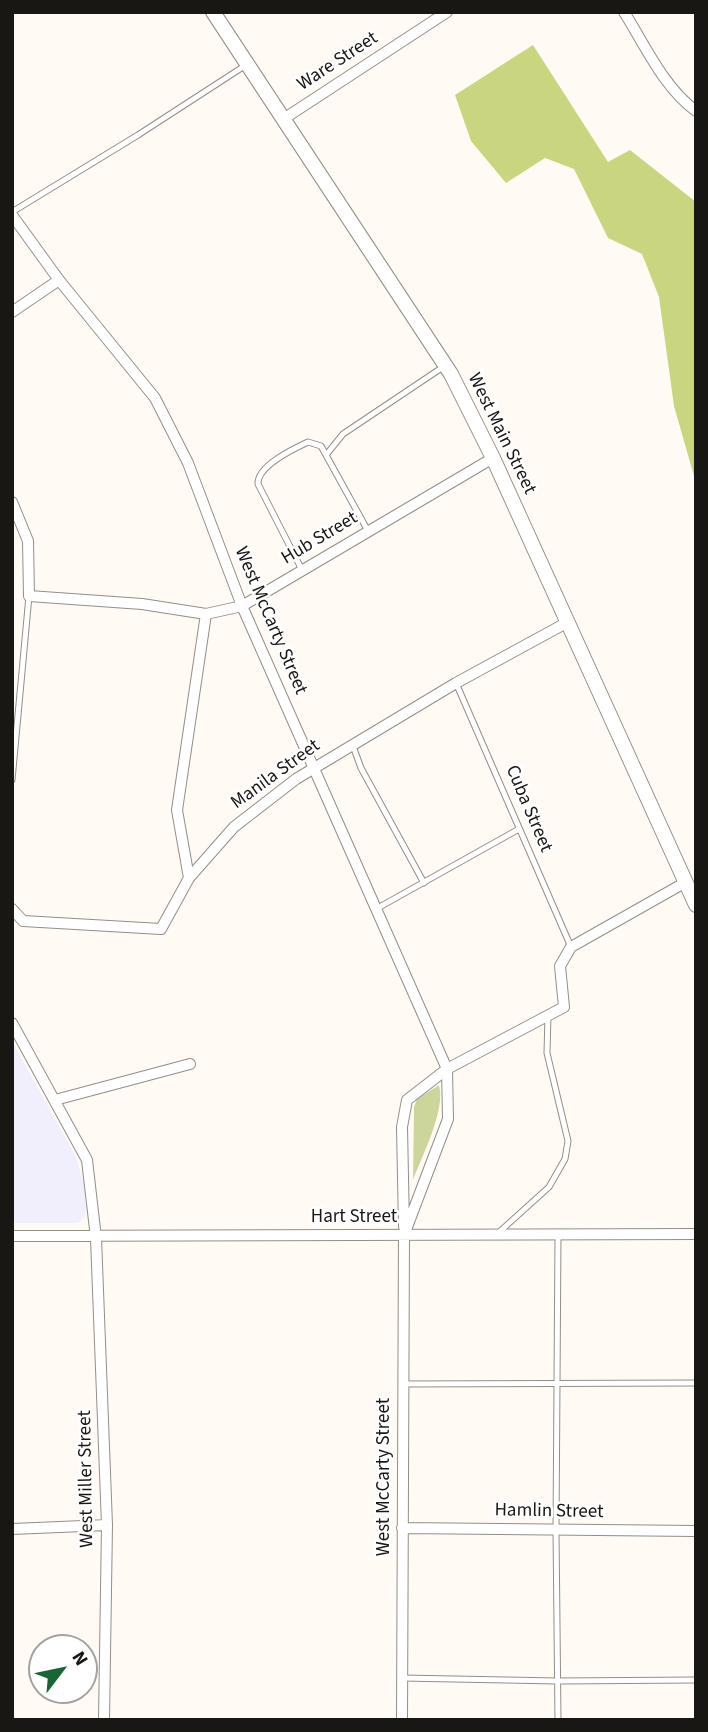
<!DOCTYPE html>
<html>
<head>
<meta charset="utf-8">
<style>
	body { margin:0 }
	#map { position:relative; width:708px; height:1732px; overflow:hidden; background:#fffbf4; font-family:"Source Sans 3",sans-serif }
	canvas { display:block }
	.frame { position:absolute; inset:0; border:14px solid #191714; pointer-events:none }
	.north { position:absolute; left:28px; top:1634px; width:70px; height:70px; box-sizing:border-box; background:#fff; border:2px solid #a3a2a1; border-radius:50%; rotate:58deg; font-size:19px; font-weight:700; line-height:28px; text-align:center; color:#191714 }
	.north::after { content:''; display:block; margin:auto; width:24px; height:32px; background:#186635; clip-path:polygon(50% 0,100% 100%,50% 72%,0 100%) }
</style>
</head>
<body>
<div id="map">
<canvas width="708" height="1732"></canvas>
<div class="frame"></div>
<div class="north">N</div>
</div>
<script>
const g = document.querySelector('canvas').getContext('2d');
g.lineJoin = 'round';
function fill(path, color) { g.fillStyle = color; g.fill(path, 'evenodd'); }
function trace(path, color, width, dash) { g.strokeStyle = color; g.lineWidth = width; g.lineCap = dash ? 'butt' : 'round'; g.setLineDash(dash || []); g.stroke(path); }
function write(font, color, halo, rows, align = 'center') {
  g.font = font + ' "Source Sans 3",sans-serif'; g.lineWidth = 5; g.setLineDash([]); g.textBaseline = 'middle'; g.strokeStyle = halo; g.fillStyle = color; for (const [text, x, y, turn = 0] of rows) {
    g.save(); g.translate(x, y); g.rotate((+turn || 0) * Math.PI / 180); g.textAlign = isNaN(turn) ? turn : align; if (halo) g.strokeText(text, 0, 0); g.fillText(text, 0, 0); g.restore();
  }
}
fill(new Path2D(`
	M12,1041L76,1157L84,1183L86,1211L84,1218L78,1223H12Z`), '#f2effc');
fill(new Path2D(`
	M439,1085C446,1110 422,1156 413,1180L414,1107L417,1099Z`), '#ccd69b');
fill(new Path2D(`
	M533,45L608,162L630,150L696,202V483L674,406L659,297L642,254L608,238L574,169L545,158L506,183L471,141L455,95Z`), '#c9d67f');
const lane = new Path2D(`
	M12,212L138,135L246,65
	M326,455L343,434L443,367
	M302,570L258,484C257,466 293,449 308,442L321,446L368,531
	M456,683L571,947
	M353,746L361,768L424,883
	M12,780L29,596
	M376,909L519,829
	M497,1234L549,1187L565,1159L568,1141L547,1053L548,1015
	M558,1235L556,1530L558,1720
	M403,1384L696,1383
	M402,1678L558,1681L696,1680`);
const street = new Path2D(`
	M624,12C645,45 664,88 696,111
	M285,118L447,12
	M12,215L59,280L155,398L188,463L242,606L447,1069L448,1119L404,1235L402,1720
	M12,312L59,280
	M12,502L28,541L29,596L142,604L206,614L242,606L493,458
	M189,878L177,810L206,614
	M12,909L23,921L161,929L189,878L234,827L296,779L456,683L568,622
	M12,1023L87,1160L96,1238L107,1525L104,1720
	M55,1100L190,1064
	M404,1227L402,1127L407,1100L447,1069L564,1007L560,966L571,947L686,882
	M12,1236L696,1234
	M402,1528L696,1531
	M12,1529L107,1525`);
const secondary = new Path2D(`
	M213,12L451,374L493,458L696,905`);
trace(lane, '#938f87', 7);
trace(street, '#938f87', 12);
trace(secondary, '#938f87', 16);
trace(lane, '#fff', 5);
trace(street, '#fff', 10);
trace(secondary, '#fff', 14);
write('19px', '#191714', '#fff', [
	["Ware Street",338,62,-33],
	["West Main Street",501,434,64],
	["Hub Street",320,539,-31],
	["West McCarty Street",270,621,67],
	["Manila Street",276,775,-36],
	["Cuba Street",528,809,67],
	["Hart Street",354,1218],
	["West McCarty Street",385,1477,-90],
	["West Miller Street",87,1479,-91],
	["Hamlin Street",549,1512,1]
]);
</script>
</body>
</html>
